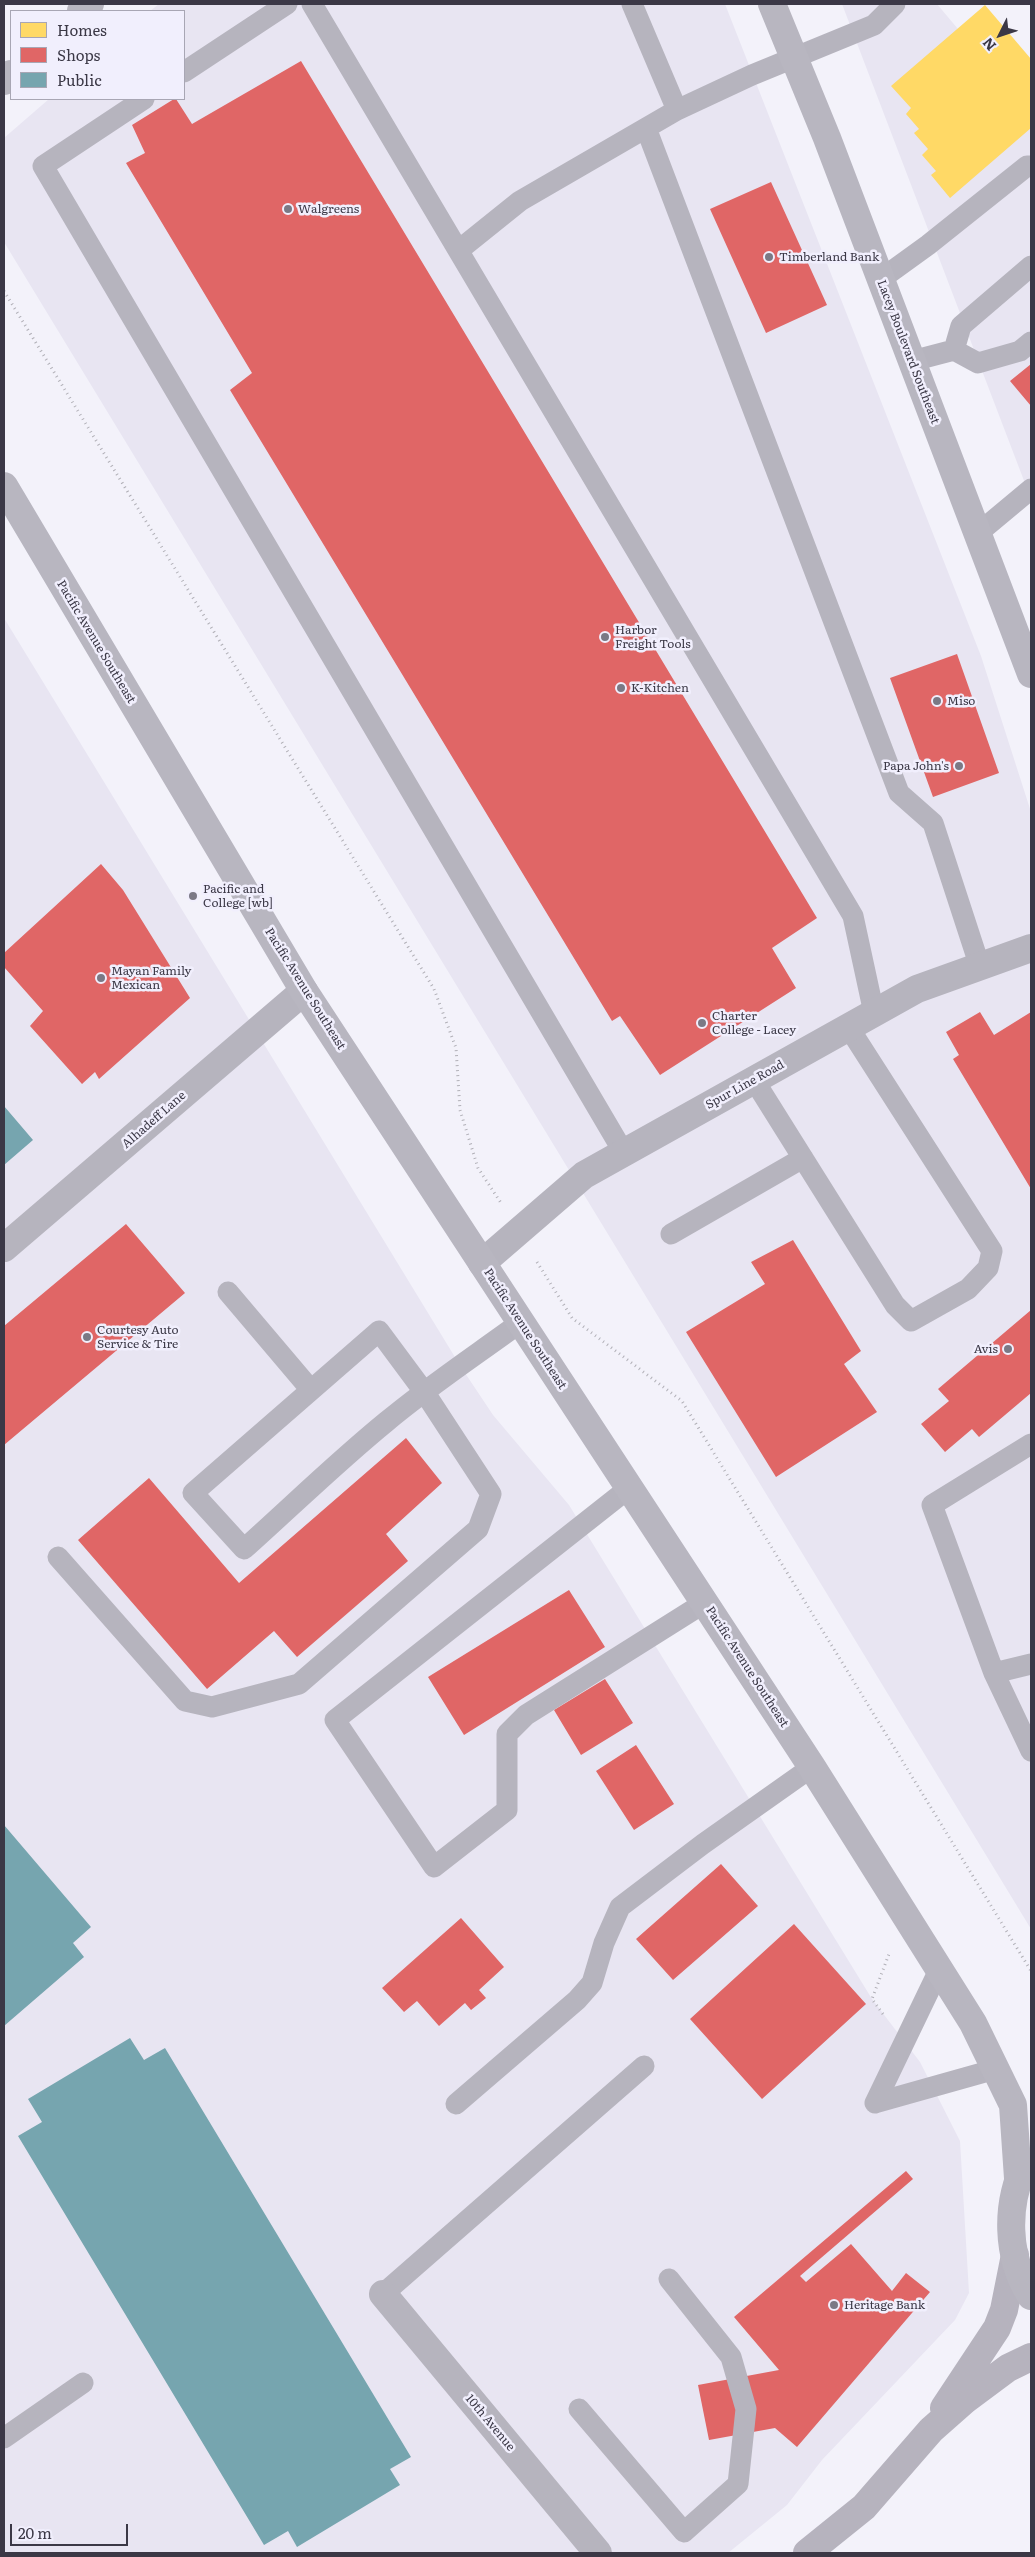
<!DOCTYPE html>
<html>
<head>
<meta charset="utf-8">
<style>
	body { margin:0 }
	#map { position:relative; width:1035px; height:2557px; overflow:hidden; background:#f3f2fa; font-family:Literata,serif }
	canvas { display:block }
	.frame { position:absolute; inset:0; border:5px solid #3b3846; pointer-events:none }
	.legend { position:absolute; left:10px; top:10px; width:175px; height:90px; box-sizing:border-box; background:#f1effd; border:1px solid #a8a6b4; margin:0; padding:6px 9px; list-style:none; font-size:15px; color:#3b3846 }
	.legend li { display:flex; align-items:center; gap:10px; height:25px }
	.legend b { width:25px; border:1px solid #a8a6b4 }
	.north { position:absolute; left:975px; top:10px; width:50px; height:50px; -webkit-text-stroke:4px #f1effd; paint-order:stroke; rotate:229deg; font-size:14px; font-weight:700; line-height:20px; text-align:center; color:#3b3846 }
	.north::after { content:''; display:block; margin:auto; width:18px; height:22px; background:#3b3846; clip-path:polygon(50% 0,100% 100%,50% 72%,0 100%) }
	.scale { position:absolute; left:10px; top:2524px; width:118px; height:22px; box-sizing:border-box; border:2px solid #3b3846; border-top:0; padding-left:6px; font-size:15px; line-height:18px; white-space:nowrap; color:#3b3846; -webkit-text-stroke:4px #f1effd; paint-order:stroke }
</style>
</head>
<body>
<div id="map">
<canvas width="1035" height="2557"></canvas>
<div class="frame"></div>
<ul class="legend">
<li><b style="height:14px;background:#ffd966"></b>Homes</li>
<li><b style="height:14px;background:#e06666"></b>Shops</li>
<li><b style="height:14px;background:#76a5af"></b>Public</li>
</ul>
<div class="north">N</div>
<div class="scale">20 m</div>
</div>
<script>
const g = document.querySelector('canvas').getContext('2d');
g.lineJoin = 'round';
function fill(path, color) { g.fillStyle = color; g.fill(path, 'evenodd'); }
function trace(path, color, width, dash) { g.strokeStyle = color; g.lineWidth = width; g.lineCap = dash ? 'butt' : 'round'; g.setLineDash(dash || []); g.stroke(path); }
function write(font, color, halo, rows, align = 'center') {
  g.font = font + ' Literata,serif'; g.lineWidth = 5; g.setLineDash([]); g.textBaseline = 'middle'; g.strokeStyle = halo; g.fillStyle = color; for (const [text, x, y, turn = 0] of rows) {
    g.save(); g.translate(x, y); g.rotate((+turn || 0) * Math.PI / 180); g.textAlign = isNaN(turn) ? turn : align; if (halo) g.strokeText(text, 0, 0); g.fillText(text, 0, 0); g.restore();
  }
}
fill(new Path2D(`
	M159,4H725L981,656L1031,812V1929L4,242V138L49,99H184V11H150Z
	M842,4H937L1031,116V499Z
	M4,618L461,1367L493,1415L569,1505L872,1999L920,2062L960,2141L969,2293L955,2320L822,2460L787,2505L728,2553H4Z`), '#e8e5f2');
fill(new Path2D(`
	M985,5L1031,59V128L950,198L931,175L936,171L922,155L928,149L914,133L919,129L906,114L911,108L891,86Z`), '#ffd966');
fill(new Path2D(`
	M301,61L817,918L772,948L796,988L660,1075L620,1016L612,1021L230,390L252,373L126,163L145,153L132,125L174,99H176L192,124Z
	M771,182L827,305L766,333L710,209Z
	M1031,364V406L1010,381Z
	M957,654L999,773L933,797L890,678Z
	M101,864L123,890L190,998L99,1079L95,1072L82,1084L30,1026L43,1011L4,967V953Z
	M980,1012L994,1035L1031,1012V1189L953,1059L959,1055L946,1032Z
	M126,1224L185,1293L4,1445V1326Z
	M793,1240L861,1351L844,1364L877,1412L776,1477L686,1332L765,1284L751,1262Z
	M1031,1310V1393L979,1437L972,1429L945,1452L921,1424L949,1401L938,1389Z
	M406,1438L442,1483L386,1534L408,1561L297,1657L274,1631L207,1689L78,1540L149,1478L239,1583Z
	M569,1590L605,1647L464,1735L428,1677Z
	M605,1679L633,1723L581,1755L554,1710Z
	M636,1745L674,1804L634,1830L596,1771Z
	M721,1864L758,1906L673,1980L636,1939Z
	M461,1918L504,1967L479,1990L486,1998L471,2010L465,2003L439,2026L417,2001L404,2012L382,1988Z
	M794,1924L866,2004L762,2099L690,2019Z
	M906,2171L913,2179L800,2276L806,2282L851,2244L892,2291L906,2273L930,2292L797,2447L775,2428L709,2440L698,2385L779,2370L734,2317Z`), '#e06666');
fill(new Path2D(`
	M4,1106L33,1140L4,1165Z
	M4,1825L91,1927L73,1943L84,1957L4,2026Z
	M130,2038L144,2060L165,2048L411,2457L390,2469L400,2485L297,2547L288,2531L264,2545L18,2136L42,2122L28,2099Z`), '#76a5af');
trace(new Path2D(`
	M4,291L434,989L456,1048L460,1110L478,1168L501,1203
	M537,1262L572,1318L682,1401L1031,1971
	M883,2014L872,1999L889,1954`), '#b1b0b7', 3, [1, 4]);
trace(new Path2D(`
	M312,4L853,916L874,1013
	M632,4L677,110
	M184,72L287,4
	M144,99L43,166L624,1153
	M646,128L899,793L933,823L980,967
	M459,250L520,201L677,110L752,75L874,25L895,4
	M881,279L928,245L1027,166H1031
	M954,350L961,326L1031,266
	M912,361L954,350L978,363L1020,351L1031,342
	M977,534L1031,489
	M754,1080L895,1305L911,1321L968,1289L988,1268L992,1251L849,1028
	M671,1234L803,1158
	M228,1292L311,1390
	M1031,1444L932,1505L994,1673L1031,1751
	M629,1488L335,1720L434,1867L507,1810V1734L526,1715L704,1603
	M58,1557L185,1701L212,1707L299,1684L478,1529L491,1494L425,1393L379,1331L193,1493L244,1549C291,1507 337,1462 386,1422C429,1386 476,1355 521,1322
	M994,1673L1031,1664
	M875,2103L940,1968
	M875,2103L996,2069
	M456,2104L577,2000L592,1983L604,1943L620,1907L703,1844L812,1767
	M383,2294L644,2066
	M579,2409L684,2532L738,2484L746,2409L731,2357L669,2279
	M4,2438L83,2383`), '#b6b4be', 21);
trace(new Path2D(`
	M4,1248L304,991
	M482,1263L584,1175L917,989L1031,948
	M383,2294L598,2553`), '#b6b4be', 28);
trace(new Path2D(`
	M944,2408L997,2328L1004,2310L1015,2255
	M807,2553L864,2507L931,2430L965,2400L1008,2368L1031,2357`), '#b6b3be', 28);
trace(new Path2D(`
	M772,4L827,138L1031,674
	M81,11L90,4
	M4,81L11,74
	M4,486L304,991L812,1767L973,2023L1013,2105L1018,2178
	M1026,2162C1005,2204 1006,2256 1031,2296`), '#b8b6c0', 28);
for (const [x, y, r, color] of [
	[288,209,5,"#7b7985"],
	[769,257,5,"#7b7985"],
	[605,637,5,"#7b7985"],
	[621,688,5,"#7b7985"],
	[937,701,5,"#7b7985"],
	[959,766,5,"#7b7985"],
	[193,896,5,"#7b7985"],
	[101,978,5,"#7b7985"],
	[702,1023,5,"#7b7985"],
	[87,1337,5,"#7b7985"],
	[1008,1349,5,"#7b7985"],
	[834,2305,5,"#7b7985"]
]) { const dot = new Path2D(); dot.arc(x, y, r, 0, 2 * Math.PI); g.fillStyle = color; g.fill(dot); trace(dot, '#f1effd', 2); }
write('12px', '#3b3846', '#f1effd', [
	["Walgreens",298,209],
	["Timberland Bank",779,257],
	["Harbor",615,630],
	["Freight Tools",615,644],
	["K-Kitchen",631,688],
	["Miso",947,701],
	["Papa John's",949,766,"right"],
	["Pacific and",203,889],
	["College [wb]",203,903],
	["Mayan Family",111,971],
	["Mexican",111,985],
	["Charter",712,1016],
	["College - Lacey",712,1030],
	["Courtesy Auto",97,1330],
	["Service & Tire",97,1344],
	["Avis",998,1349,"right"],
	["Heritage Bank",844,2305]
], 'left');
write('12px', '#3b3846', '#f1effd', [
	["Lacey Boulevard Southeast",908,352,69],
	["Pacific Avenue Southeast",96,642,59],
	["Pacific Avenue Southeast",305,989,58],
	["Spur Line Road",745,1085,-29],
	["Alhadeff Lane",154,1120,-41],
	["Pacific Avenue Southeast",525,1329,57],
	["Pacific Avenue Southeast",747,1667,57],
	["10th Avenue",490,2423,50]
]);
</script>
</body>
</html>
